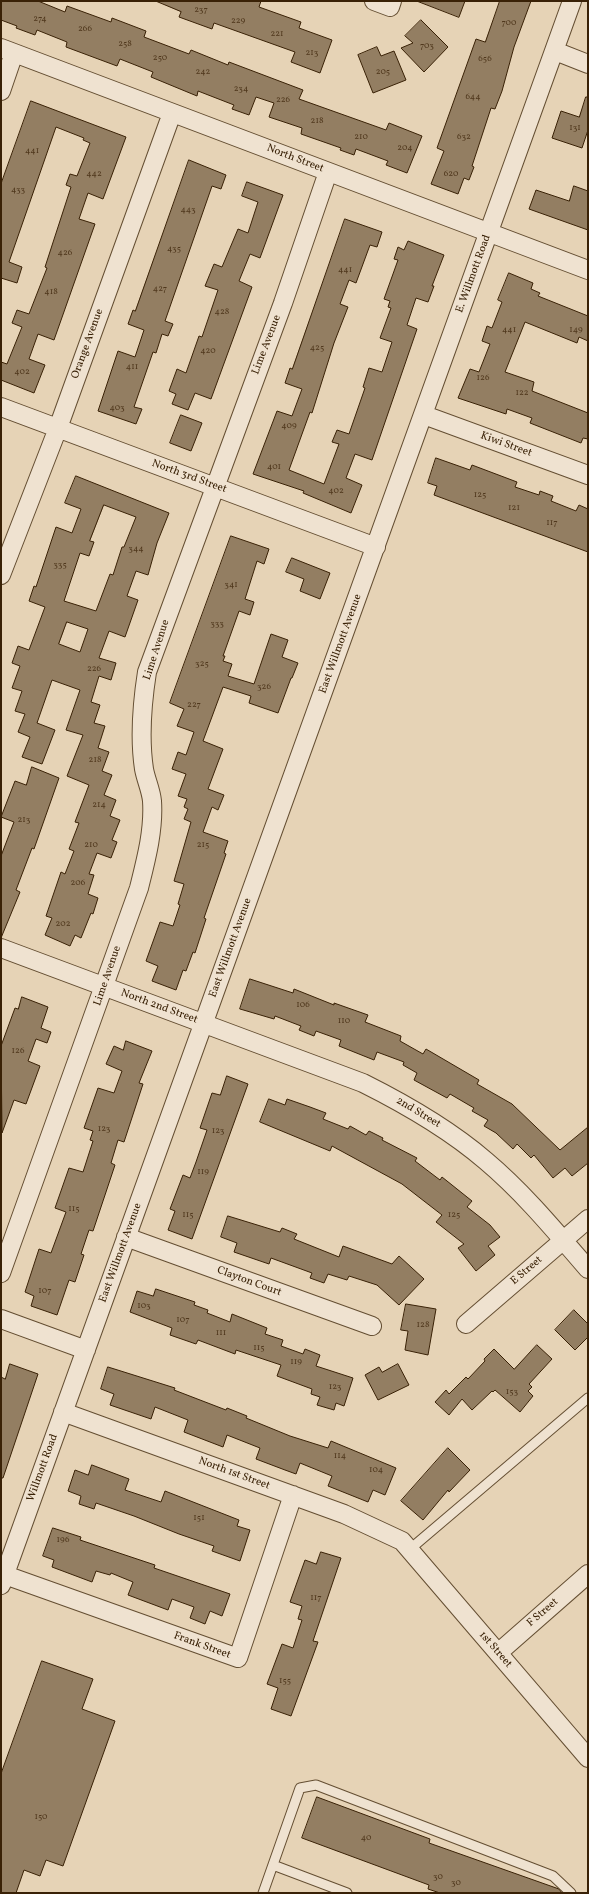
<!DOCTYPE html>
<html>
<head>
<meta charset="utf-8">
<style>
	body { margin:0 }
	#map { position:relative; width:589px; height:1894px; overflow:hidden; background:#e6d3b6; font-family:Vollkorn,serif }
	canvas { display:block }
	.frame { position:absolute; inset:0; border:2px solid #392106; pointer-events:none }
</style>
</head>
<body>
<div id="map">
<canvas width="589" height="1894"></canvas>
<div class="frame"></div>
</div>
<script>
const g = document.querySelector('canvas').getContext('2d');
g.lineJoin = 'round';
function fill(path, color) { g.fillStyle = color; g.fill(path, 'evenodd'); }
function trace(path, color, width, dash) { g.strokeStyle = color; g.lineWidth = width; g.lineCap = dash ? 'butt' : 'round'; g.setLineDash(dash || []); g.stroke(path); }
function write(font, color, halo, rows, align = 'center') {
  g.font = font + ' Vollkorn,serif'; g.lineWidth = 3; g.setLineDash([]); g.textBaseline = 'middle'; g.strokeStyle = halo; g.fillStyle = color; for (const [text, x, y, turn = 0] of rows) {
    g.save(); g.translate(x, y); g.rotate((+turn || 0) * Math.PI / 180); g.textAlign = isNaN(turn) ? turn : align; if (halo) g.strokeText(text, 0, 0); g.fillText(text, 0, 0); g.restore();
  }
}
const building = new Path2D(`
	M1,1H38L65,12L67,6L111,22L112,18L146,31L144,37L189,54L191,50L228,65L229,62L303,90L299,99L386,130L389,123L422,136L407,173L386,165L388,161L356,149L354,155L340,150L341,148L301,134L302,128L269,117L274,103L256,97L249,115L232,109L234,105L198,91L197,96L151,77L153,72L120,59L117,66L66,47L67,42L37,30L35,35L16,28L17,26L1,20Z
	M156,1H261L259,7L301,22L299,28L332,40L320,73L291,62L295,52L214,23L212,29L179,17L181,12Z
	M417,1H465L459,17Z
	M500,1H531L514,47L502,91L495,109L491,108L472,166L474,167L469,180L464,178L458,194L431,184L444,151L437,148L476,39L485,42Z
	M421,20L448,47L424,72L401,48L413,43L405,36Z
	M377,47L381,56L394,51L406,80L373,93L358,55Z
	M586,97H588V130L582,148L552,138L561,111L579,117Z
	M31,101L126,137L103,199L88,193L79,219L95,224L54,340L38,334L29,359L45,365L34,393L1,380V362L7,364L22,327L12,323L17,310L29,314L47,268L45,267L71,187L66,185L70,174L77,176L90,143L83,140L84,138L56,127L9,262L22,267L17,283L1,278V184Z
	M189,160L226,175L221,189L212,186L165,321L173,324L168,336L162,334L156,353L153,352L134,407L142,409L136,424L98,411L118,351L135,357L144,330L128,324L133,310L135,311Z
	M247,182L283,195L260,258L250,254L239,281L252,287L211,399L195,393L188,410L172,404L176,394L169,391L177,369L186,373L199,336L202,337L218,290L205,286L214,264L222,267L238,229L248,233L258,202L242,196Z
	M574,186L588,191V230L529,209L536,190L569,201Z
	M345,219L382,232L377,247L370,245L356,283L349,280L340,304L348,307L334,343L312,413L310,412L289,470L324,484L339,444L332,442L337,430L349,434L365,388L363,387L369,368L382,372L392,342L380,338L391,308L388,307L390,301L384,299L398,260L394,259L398,247L404,250L408,241L444,255L432,286H434L428,302L416,298L407,325L417,329L372,460L355,454L346,478L362,485L351,513L303,493L304,491L253,474L277,411L292,416L302,389L285,383L290,368L292,369Z
	M509,273L533,283L531,289L540,293L538,296L588,316V341L579,337L577,343L525,322L505,372L534,382L532,391L588,413V439L583,438L581,443L530,423L532,418L507,409L506,414L458,398L470,369L479,372L490,344L482,341L487,326L492,328L502,302L498,300Z
	M181,415L202,423L191,451L170,443Z
	M436,458L470,470L472,465L517,482L515,487L539,495L540,491L553,496L551,501L576,511L579,505L588,509V552L434,495L437,486L428,483Z
	M76,476L169,513L157,543L148,575L136,571L127,596L138,600L125,637L109,631L99,658L116,663L111,680L99,676L91,702L100,705L94,723L105,726L98,748L109,752L102,771L112,775L104,795L116,800L110,816L120,820L112,840L117,842L111,858L97,853L89,874L94,875L88,894L98,898L93,914L91,913L81,938L75,935L70,946L45,935L52,918L46,916L61,872L65,874L74,851L69,849L79,823L75,822L89,785L67,776L83,735L66,730L80,690L52,680L37,723L55,730L42,764L22,757L30,737L18,732L25,714L15,711L22,691L12,688L20,666L12,663L18,646L29,650L45,607L29,601L34,586L36,587L56,527L72,533L81,509L65,503ZM104,505L136,517L124,547H122L113,575L110,574L96,611L64,601L80,553L89,556L94,542L90,541ZM67,622L88,629L80,652L59,644Z
	M231,536L269,549L264,564L257,561L245,599L254,602L250,615L239,611L223,656H225L223,661L232,664L228,676L254,684L271,634L288,640L282,657L298,663L292,678H291L278,713L249,703L251,696L223,687L203,741L223,749L208,789L224,795L218,810L212,807L203,832L228,841L224,853L226,854L204,918L206,919L195,953L193,952L186,971L183,970L176,990L152,981L158,966L146,961L160,922L173,926L180,905L178,904L184,884L174,881L191,822L184,819L188,809L184,807L187,799L178,796L186,774L172,769L178,752L186,755L194,732L177,726L184,709L170,703Z
	M292,558L330,573L320,599L300,591L304,579L286,572Z
	M32,767L59,778L34,849L32,848L16,890L20,892L1,938V856L14,822L1,817L15,781L26,785Z
	M250,979L293,993L294,989L334,1005V1003L368,1015L365,1022L401,1036L400,1041L423,1054L426,1049L479,1080L477,1084L512,1104L560,1150L588,1127V1163L572,1176L565,1168L553,1178L534,1155L531,1158L517,1144L513,1149L496,1133L484,1126L488,1120L472,1111L474,1108L450,1094L447,1098L414,1080L417,1073L403,1065L404,1062L377,1052L374,1060L339,1046L341,1040L316,1031L314,1036L299,1030L301,1026L275,1016L274,1019L240,1009Z
	M22,997L48,1007L41,1028L51,1032L47,1043L36,1039L28,1061L40,1066L26,1104L14,1100L2,1133L1,1046L15,1008L18,1009Z
	M126,1041L152,1051L139,1083L143,1084L124,1142L118,1140L111,1163L115,1165L93,1231L89,1230L81,1254L84,1255L75,1282L69,1280L57,1315L31,1306L34,1296L25,1292L39,1249L51,1253L66,1212L55,1208L69,1168L83,1172L93,1141L90,1140L93,1131L84,1128L98,1088L114,1093L122,1071L106,1064L114,1046L123,1050Z
	M227,1076L248,1084L192,1239L168,1230L175,1211L170,1209L183,1175L190,1178L196,1162L207,1130L200,1128L212,1093L220,1095Z
	M269,1099L285,1105L287,1099L310,1107L326,1113L323,1119L348,1129L350,1126L366,1135L369,1131L383,1138L382,1140L417,1158L415,1161L440,1180L442,1177L472,1201L467,1207L490,1225L500,1237L488,1246L495,1255L476,1271L458,1248L464,1244L436,1222L442,1215L402,1184L332,1146L330,1151L260,1122Z
	M228,1216L280,1232L282,1228L297,1234L294,1239L339,1257L343,1246L392,1264L399,1256L424,1279L399,1305L377,1285L349,1276L347,1280L328,1274L324,1283L310,1278L312,1273L271,1258L269,1264L234,1252L237,1243L221,1237Z
	M156,1289L195,1302L194,1305L208,1310L207,1313L230,1322L232,1314L267,1328L265,1334L283,1340L281,1346L303,1354L305,1349L320,1355L316,1366L353,1378L344,1406L336,1403L334,1410L317,1405L320,1397L311,1394L312,1389L277,1376L281,1365L236,1350L235,1354L198,1340L196,1344L170,1335L172,1328L130,1312L137,1291L153,1296Z
	M406,1304L436,1309L428,1355L405,1350L408,1331L401,1330Z
	M574,1310L588,1324V1337L575,1350L555,1330Z
	M537,1345L552,1359L529,1384L532,1387L528,1391L533,1396L520,1412L495,1390L493,1392L492,1391L472,1410L462,1399L449,1415L435,1402L446,1390L449,1394L466,1377L468,1379L485,1361L484,1359L494,1349L514,1369Z
	M10,1364L38,1374L3,1478H1V1377L5,1379Z
	M398,1364L409,1385L378,1400L365,1375L379,1367L382,1372Z
	M108,1367L175,1388L174,1390L226,1410L227,1408L247,1416L246,1418L290,1436L328,1448L331,1441L396,1468L385,1495L373,1490L368,1502L328,1486L332,1476L300,1463L296,1474L285,1470L256,1459L260,1448L227,1435L223,1447L184,1432L188,1420L155,1407L151,1419L110,1405L114,1394L101,1389Z
	M448,1448L470,1470L449,1492L448,1490L423,1520L401,1501Z
	M92,1465L129,1479L125,1490L161,1502L165,1491L239,1520L237,1526L250,1530L240,1561L212,1551L214,1546L179,1534L134,1516L96,1503L94,1509L79,1504L81,1496L68,1491L75,1470L88,1475Z
	M53,1528L81,1537L80,1540L155,1565L154,1568L230,1594L222,1616L210,1611L205,1624L190,1618L194,1607L172,1599L168,1610L128,1595L133,1582L111,1573L110,1575L96,1571L92,1582L52,1567L54,1560L43,1556Z
	M321,1552L341,1558L313,1641L318,1642L291,1716L271,1709L278,1688L267,1684L282,1644L293,1648L302,1620L298,1619L302,1606L290,1602L305,1560L316,1564Z
	M42,1661L93,1679L82,1709L115,1721L63,1866L46,1860L40,1876L24,1870L16,1893H1V1774Z
	M317,1797L430,1839L429,1843L559,1889L562,1893H440L428,1889L429,1885L302,1838Z`);
fill(building, '#937e62');
trace(building, '#392106', 1);
const lane = new Path2D(`
	M409,1550L588,1398
	M273,1865L347,1893
	M263,1893L300,1788L316,1785L553,1876L571,1893`);
const street = new Path2D(`
	M374,1L390,7L392,1
	M1,48L588,270
	M555,51L588,64
	M1,91L14,53
	M1,407L376,547
	M424,415L588,475
	M1,575L58,428L172,113
	M1,948L363,1083C407,1105 449,1129 486,1161C524,1193 556,1232 588,1269
	M126,1237L372,1326
	M1,1273L139,888C146,860 154,830 152,801C151,790 146,780 144,769C139,736 142,704 147,672L283,303L328,172
	M1,1319L86,1350
	M466,1324L588,1219
	M63,1412L344,1514L402,1541L588,1758
	M5,1575L238,1658L293,1495
	M1,1585L572,1
	M498,1653L588,1574`);
trace(lane, '#644e32', 11);
trace(street, '#644e32', 20);
trace(lane, '#efe2d0', 9);
trace(street, '#efe2d0', 18);
write('9px', '#50381d', null, [
	["237",201,10],
	["274",40,19],
	["229",238,21],
	["700",509,23],
	["266",85,29],
	["221",277,34],
	["258",125,44],
	["703",427,46],
	["213",312,53],
	["250",160,58],
	["656",485,59],
	["242",203,72],
	["205",383,72],
	["234",241,89],
	["644",473,97],
	["226",283,100],
	["218",317,121],
	["131",575,128],
	["210",361,137],
	["632",464,137],
	["204",405,148],
	["441",32,151],
	["442",94,174],
	["620",451,174],
	["433",18,190],
	["443",188,210],
	["435",174,249],
	["426",65,253],
	["441",345,270],
	["427",160,289],
	["418",51,292],
	["428",222,312],
	["441",509,330],
	["149",576,330],
	["425",317,348],
	["420",208,351],
	["411",132,367],
	["402",22,372],
	["126",483,378],
	["122",522,393],
	["403",117,408],
	["409",289,426],
	["401",274,467],
	["402",336,491],
	["125",480,495],
	["121",514,508],
	["117",552,523],
	["344",136,549],
	["335",60,565],
	["341",231,585],
	["333",217,624],
	["325",202,664],
	["226",94,669],
	["326",264,687],
	["227",194,705],
	["218",95,760],
	["214",99,805],
	["213",24,820],
	["210",91,845],
	["215",203,845],
	["206",78,883],
	["202",63,924],
	["106",303,1005],
	["110",344,1021],
	["126",18,1051],
	["123",104,1129],
	["123",218,1131],
	["119",203,1172],
	["115",74,1209],
	["115",188,1215],
	["125",454,1215],
	["107",45,1291],
	["103",144,1306],
	["107",183,1320],
	["128",423,1325],
	["111",221,1333],
	["115",259,1348],
	["119",296,1362],
	["123",335,1387],
	["153",512,1392],
	["114",340,1456],
	["104",376,1470],
	["151",199,1518],
	["196",63,1540],
	["117",316,1598],
	["155",285,1681],
	["150",41,1817],
	["40",366,1838],
	["30",438,1877],
	["30",456,1883]
]);
write('11px', '#392106', '#efe2d0', [
	["North Street",295,159,21],
	["E. Willmott Road",474,274,-70],
	["Orange Avenue",88,344,-70],
	["Lime Avenue",267,345,-69],
	["Kiwi Street",506,445,20],
	["North 3rd Street",189,477,20],
	["East Willmott Avenue",341,644,-70],
	["Lime Avenue",157,650,-72],
	["East Willmott Avenue",231,948,-70],
	["Lime Avenue",108,976,-71],
	["North 2nd Street",159,1007,20],
	["2nd Street",418,1113,31],
	["East Willmott Avenue",121,1253,-70],
	["E Street",527,1271,-41],
	["Clayton Court",249,1282,20],
	["Willmott Road",43,1468,-70],
	["North 1st Street",234,1474,20],
	["F Street",543,1613,-41],
	["Frank Street",202,1646,20],
	["1st Street",495,1650,49]
]);
</script>
</body>
</html>
